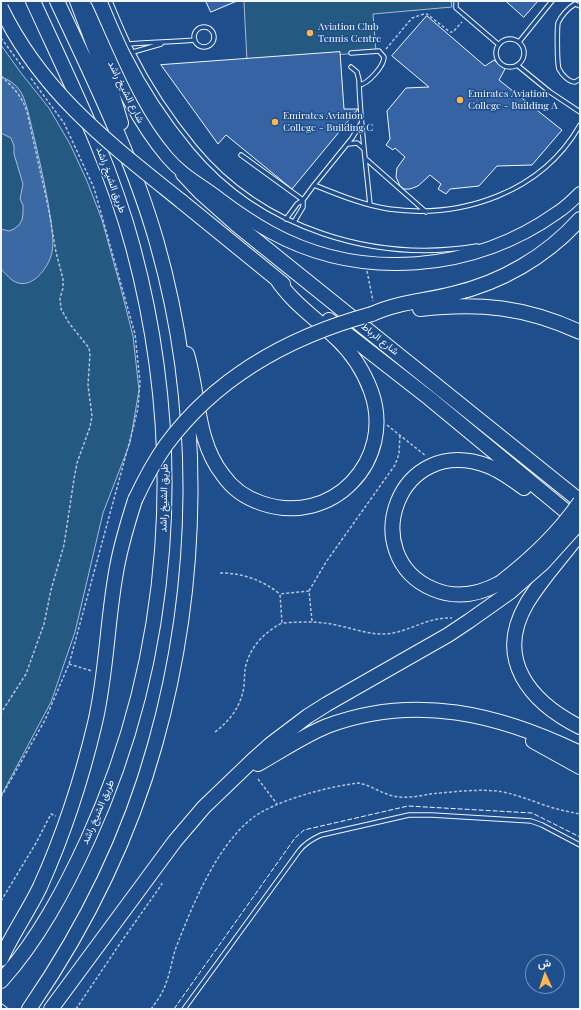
<!DOCTYPE html>
<html>
<head>
<meta charset="utf-8">
<style>
	body { margin:0 }
	#map { position:relative; width:581px; height:1010px; overflow:hidden; background:#1f4e8c; font-family:"Playfair Display",Vazirmatn,serif }
	canvas { display:block }
	.frame { position:absolute; inset:0; border:2px solid #f2f6ff; pointer-events:none }
	.north { position:absolute; left:525px; top:954px; width:40px; height:40px; box-sizing:border-box; background:#1f4e8c; border:1px solid #7391ba; border-radius:50%; rotate:357deg; font-size:11px; font-weight:700; line-height:16px; text-align:center; color:#f2f6ff }
	.north::after { content:''; display:block; margin:auto; width:14px; height:18px; background:#ffb74d; clip-path:polygon(50% 0,100% 100%,50% 72%,0 100%) }
</style>
</head>
<body>
<div id="map">
<canvas width="581" height="1010"></canvas>
<div class="frame"></div>
<div class="north">ش</div>
</div>
<script>
const g = document.querySelector('canvas').getContext('2d');
g.lineJoin = 'round';
function fill(path, color) { g.fillStyle = color; g.fill(path, 'evenodd'); }
function trace(path, color, width, dash) { g.strokeStyle = color; g.lineWidth = width; g.lineCap = dash ? 'butt' : 'round'; g.setLineDash(dash || []); g.stroke(path); }
function write(font, color, halo, rows, align = 'center') {
  g.font = font + ' "Playfair Display",Vazirmatn,serif'; g.lineWidth = 3; g.setLineDash([]); g.textBaseline = 'middle'; g.strokeStyle = halo; g.fillStyle = color; for (const [text, x, y, turn = 0] of rows) {
    g.save(); g.translate(x, y); g.rotate((+turn || 0) * Math.PI / 180); g.textAlign = isNaN(turn) ? turn : align; if (halo) g.strokeText(text, 0, 0); g.fillText(text, 0, 0); g.restore();
  }
}
const green = new Path2D(`
	M254,1H451L452,7L373,14L376,52L247,61L244,2Z
	M1,45L21,73L49,108L70,144L87,181L102,220L121,289L133,336L139,390L130,443L103,513L75,632L51,702L1,796Z`);
fill(green, '#245a82');
trace(green, '#a8bbd7', 1);
const water = new Path2D(`
	M1,77C9,79 18,86 22,94C28,107 31,126 35,141C41,167 47,194 51,221C52,231 54,242 52,252C49,268 30,293 12,280C8,277 4,272 1,269V229L9,231L14,229L19,225L22,220L23,213V205L20,199L23,184L14,154V146L11,138L1,133Z`);
fill(water, '#3b69a3');
trace(water, '#a8bbd7', 1);
const building = new Path2D(`
	M206,1H237L211,12Z
	M506,1H538L524,17Z
	M427,16L485,66L494,60L505,69L499,80L562,130L532,165L497,166L479,186L450,189L446,194L438,189L441,184L430,175L418,186L410,189H404L400,186L396,177L397,168L405,157L395,148L393,150L386,145L390,139L387,111L406,88L429,87L392,56Z
	M340,52L344,109H358L292,189L226,135L218,144L161,65Z`);
fill(building, '#3563a3');
trace(building, '#f2f6ff', 1);
const lane = new Path2D(`
	M110,1C117,18 124,35 132,51C149,85 171,118 195,147C263,229 374,263 477,246
	M456,1V8L498,44
	M580,6L575,4C568,8 561,16 558,23C557,29 557,64 559,69C562,75 569,82 575,82L580,79
	M194 37a10 10 0 1 1 20 0a10 10 0 1 1-20 0Z
	M496 53a14 14 0 1 1 28 0a14 14 0 1 1-28 0Z
	M519,42L552,1
	M129,44C151,42 173,42 195,40
	M133,52L161,44
	M351,53L379,51L384,57C384,66 368,84 359,85
	M517,65L550,92L580,112
	M351,67L357,72L359,80C360,122 366,163 370,205
	M348,144L357,143L364,149
	M241,155L303,200
	M366,159L426,212
	M314,185C339,195 363,205 389,209C463,219 542,192 580,125
	M286,219L297,204L303,200
	M294,222L303,207V200L314,185L352,138L360,125
	M1,1006L5,1009
	M184,1009L299,851C305,843 312,839 321,835L409,815H432L531,821L542,825L580,845`);
const primary = new Path2D(`
	M86,7C110,59 130,114 167,157C183,176 201,184 220,199C236,211 252,222 270,232C361,282 474,272 558,212C566,207 573,200 580,193`);
const highway = new Path2D(`
	M77,1L111,90L121,123
	M183,174L200,192L237,225L580,501
	M181,201L283,284
	M420,309C479,302 526,307 580,332
	M372,314C398,302 425,301 452,294C501,283 547,256 580,219
	M329,320L429,398L579,522
	M187,354C199,394 196,441 223,475C232,488 246,498 261,503C332,528 396,460 371,391C364,372 351,352 336,338C316,318 292,303 276,278
	M580,533C563,556 542,578 527,603C494,659 530,702 580,727
	M500,583C478,595 456,599 433,589C356,556 397,432 488,466C501,471 513,480 524,488
	M533,741L580,767
	M258,764C281,751 303,736 327,726C415,693 499,714 580,753
	M1,959C12,934 28,912 40,887C63,836 82,778 95,723C107,672 107,619 117,567C121,545 128,522 135,500
	M1,981C38,940 65,889 88,839C173,653 186,445 133,247C110,161 70,82 33,1
	M29,1009C84,929 129,839 155,745C201,582 203,406 157,243C133,159 94,80 57,1
	M51,1009L175,841L204,807L253,760L271,744L308,716L327,704L448,635L469,621L510,592`);
trace(lane, '#f2f6ff', 5.5);
trace(primary, '#f2f6ff', 14);
trace(highway, '#f2f6ff', 16);
trace(new Path2D(`
	M1,38L24,69
	M386,49L412,18L424,14H427L450,32H453L462,22
	M1,76C13,87 22,96 27,112L48,206L56,252L63,279V288L60,298L61,309L69,323L89,348L90,354L88,385L92,416L90,427L77,463L74,479L64,545L51,590L44,624L26,674L1,713
	M367,271L373,301
	M387,425L426,456
	M220,573C243,573 262,580 280,594
	M309,591L326,562L395,465L399,454L400,435
	M312,621L309,591L280,594L282,623C299,622 315,621 331,624C349,627 368,635 386,634C410,632 426,617 452,618
	M69,664L92,671
	M215,732C228,722 238,710 242,695C245,687 244,678 245,670C248,649 264,632 282,623
	M258,779L277,804
	M1,797L45,720L69,664L133,429L138,408L140,382L135,334L94,188L64,123L30,77
	M1,901L36,843L51,814L56,816
	M76,1009L119,945L162,884L159,882
	M151,1009C157,1001 163,993 166,983C171,971 172,957 177,945C193,904 216,848 250,820C272,801 330,786 359,783C373,786 385,796 399,797C409,798 420,796 430,794C452,792 474,789 497,791C516,794 532,801 550,807C560,810 570,812 580,814`), '#b3c4dc', 1.5, [3, 2]);
trace(lane, '#1f4e8c', 3.5);
trace(primary, '#1f4e8c', 12);
trace(highway, '#1f4e8c', 14);
const highwayBridge = new Path2D(`
	M1,8C42,93 110,144 181,201
	M135,500C144,481 154,462 166,445C217,376 291,336 372,314
	M500,583C530,560 558,534 580,502
	M510,592L543,563L580,522`);
trace(highwayBridge, '#f2f6ff', 16, []);
trace(highwayBridge, '#1f4e8c', 14);
trace(new Path2D(`
	M174,1009L295,838L304,830L408,806L532,813L580,837`), '#f2f6ff', 1, [5, 2]);
for (const [x, y, r, color] of [
	[310,33,4,"#ffb74d"],
	[460,100,4,"#ffb74d"],
	[275,122,4,"#ffb74d"]
]) { const dot = new Path2D(); dot.arc(x, y, r, 0, 2 * Math.PI); g.fillStyle = color; g.fill(dot); trace(dot, '#1f4e8c', 1.5); }
write('10px', '#f2f6ff', '#1f4e8c', [
	["Aviation Club",318,27],
	["Tennis Centre",318,39],
	["Emirates Aviation",468,94],
	["College - Building A",468,106],
	["Emirates Aviation",283,116],
	["College - Building C",283,128]
], 'left');
write('10px', '#f2f6ff', '#1f4e8c', [
	["شارع الشيخ راشد",126,92,63],
	["طريق الشيخ راشد",111,180,70],
	["شارع الرباط",380,339,39],
	["طريق الشيخ راشد",164,498,-89],
	["طريق الشيخ راشد",98,812,-67]
]);
</script>
</body>
</html>
